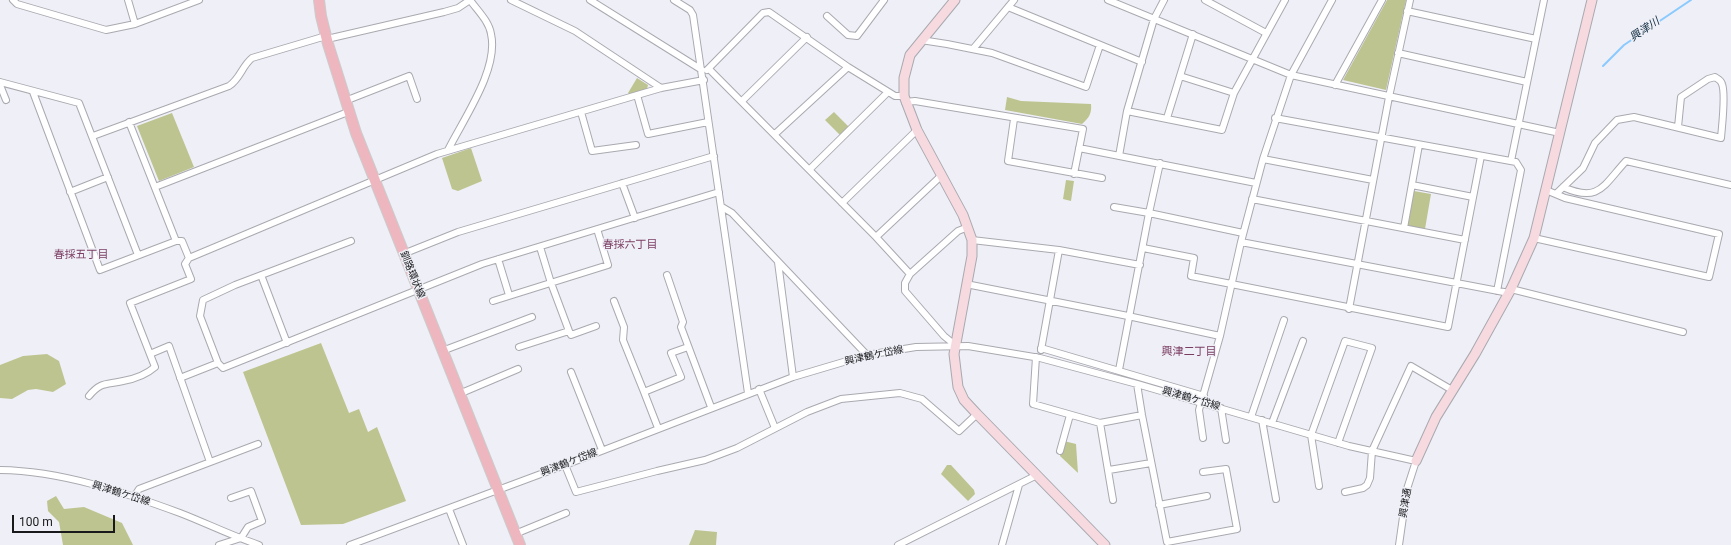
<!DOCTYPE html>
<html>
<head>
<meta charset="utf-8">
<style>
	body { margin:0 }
	#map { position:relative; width:1731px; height:545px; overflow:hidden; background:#eff0f7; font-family:Roboto,sans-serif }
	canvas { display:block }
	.scale { position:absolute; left:12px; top:515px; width:103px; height:18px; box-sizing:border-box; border:2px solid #19191c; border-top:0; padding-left:5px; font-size:12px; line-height:14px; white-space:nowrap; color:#19191c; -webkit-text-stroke:3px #eff0f7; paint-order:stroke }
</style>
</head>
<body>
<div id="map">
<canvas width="1731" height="545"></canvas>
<div class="scale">100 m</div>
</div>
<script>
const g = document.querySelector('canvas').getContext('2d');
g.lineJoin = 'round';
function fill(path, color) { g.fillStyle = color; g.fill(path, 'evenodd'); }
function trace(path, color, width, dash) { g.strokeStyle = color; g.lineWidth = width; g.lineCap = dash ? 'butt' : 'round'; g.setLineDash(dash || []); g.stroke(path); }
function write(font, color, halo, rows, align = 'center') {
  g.font = font + ' Roboto,"Noto Sans JP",sans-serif'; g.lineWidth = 3; g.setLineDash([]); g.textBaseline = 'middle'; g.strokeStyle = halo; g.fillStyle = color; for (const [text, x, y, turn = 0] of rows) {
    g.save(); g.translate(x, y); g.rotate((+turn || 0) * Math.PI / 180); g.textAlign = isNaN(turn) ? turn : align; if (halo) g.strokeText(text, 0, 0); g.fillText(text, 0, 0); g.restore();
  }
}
fill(new Path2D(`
	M1387,0H1406L1386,90L1343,80Z
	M637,78L648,85L647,89L630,95L628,93Z
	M1007,97L1021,101L1091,104C1092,113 1089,118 1082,124L1005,110Z
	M834,112L849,127L840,135L825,120Z
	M172,113L194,167L159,181L137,126Z
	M471,148L482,181L458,191L452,189L442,158Z
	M1066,180L1074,181L1071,201L1063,199Z
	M1414,191L1431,194L1425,229L1408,226Z
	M321,343L349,413L359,409L368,432L377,427L406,501L343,524L301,525L243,372Z
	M47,354L59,361L66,384L53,392L36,389L28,390L12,399L0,398V365L23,356Z
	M1064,441L1076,444L1078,473L1060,456Z
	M947,465H951L974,490L975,494L968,501L941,474Z
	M56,496L64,509L84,507L122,523L133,545H63L59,522L48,511L47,501Z
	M695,530L717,532L716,545H689Z`), '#bec490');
trace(new Path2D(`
	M1603,66L1624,45L1691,0`), '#8bcaff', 2);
const street = new Path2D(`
	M13,0L17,4L106,30L135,24L199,0
	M128,0L135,24
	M511,0L575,31L661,88
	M590,0L702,70
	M674,0L690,10L693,15L748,393
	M1108,0L1291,75L1560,133
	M1205,0L1266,33
	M1008,7L1142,62
	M1407,11L1536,39
	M827,16L848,35L857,36L884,0
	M327,39L444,12L458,8L470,0
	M921,40L947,44L992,53L1086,87L1100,45
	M973,49L1014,0
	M1398,53L1527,82
	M709,69L876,237L910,274
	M707,70L763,13L769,12L848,67L895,96H904
	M1180,76L1234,93
	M0,82L79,103L138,255
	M0,85L6,100
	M1335,85L1382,0
	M33,92L100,270L176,241
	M637,95L648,134L708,122
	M345,101L409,76L417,99
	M742,101L807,37
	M905,102L915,101L1083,129L1074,174
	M1127,111L1222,130L1234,93L1285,0
	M581,112L592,151L636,145
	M1167,118L1193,34
	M1275,118L1516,162L1521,170L1497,291
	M1014,119L1008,161L1102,178
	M129,122L176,241H182L189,258L437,154L661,88L704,80
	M775,134L848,67
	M93,136L229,86C240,79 242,66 252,58L326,36
	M1079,148L1256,183
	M448,150C464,118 499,69 491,34C489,21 477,10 470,0
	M1119,156L1127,111L1154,19L1164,0
	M1263,159L1373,180
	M1511,161L1544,0
	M810,169L888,92
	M622,183L635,218
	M1412,185L1473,197
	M155,187L348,112
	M1563,187C1599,203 1603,186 1626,161L1731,185
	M70,192L108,177
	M1557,193L1583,168L1595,143L1617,120L1634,117L1721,138C1722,125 1726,94 1722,84C1721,80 1718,79 1715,77L1708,79L1681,97L1678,127
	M1252,199L1465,240
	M842,203L917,130
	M722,207L732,213L867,355
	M1114,207L1149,213L1160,163
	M1404,228L1419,145
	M876,237L942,175
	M1534,238L1709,277L1719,234L1565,198L1546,190
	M972,240L1059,250L1140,265
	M1241,242L1509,293
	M540,247L551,283L569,331
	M1143,248L1194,258L1191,276L1448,327L1481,156
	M403,254L458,232L714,156
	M498,259L509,295
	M778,262L793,377
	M261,275L287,343
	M667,275L683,322L681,327L711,407
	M966,284L1128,316L1220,336
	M1511,289L1683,332
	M493,301L608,265L597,229
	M614,301L624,327L623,340L644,392L681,377L671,353L688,347
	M1349,309L1389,97L1410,0
	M955,345L944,336L905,291V283L910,274L958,231L968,227
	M519,347L569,331L571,335L596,326
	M1041,348L1204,396
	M1041,350L1059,250
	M442,351L532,317
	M150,354L169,346L210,462
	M1036,357L1033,404L1100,423L1142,415
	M218,363L200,316L203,300L235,285L351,241
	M1119,370L1149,213L1243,233
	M571,372L602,450
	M180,378L218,363L223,368L482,264L719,192
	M1137,384L1142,415L1167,542L1237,529L1226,469L1203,472
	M759,389L775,428
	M644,392L658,428
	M459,394L518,369
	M89,396C101,381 107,385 123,381C134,379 147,374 155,367L130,303L191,279L185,264L189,258
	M1221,408L1226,440
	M1251,417L1284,320
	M1262,420L1276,499
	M1100,423L1113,500
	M1272,423L1303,341
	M1203,438L1199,410L1220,336L1241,242L1263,159L1291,75L1332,0
	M1060,451L1070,415
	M565,465L576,492L657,471L705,460L737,448L807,412L841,399L900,393L922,399L959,431L977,414
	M0,470C62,471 123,492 180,513C206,523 232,536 259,545
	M1109,470L1151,463
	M1319,486L1311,435L1345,341L1372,348L1338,443
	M1345,492L1363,488L1367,485L1370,478L1372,451L1411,366L1452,390
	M134,497L139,489L258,444
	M1159,505L1207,496
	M449,509L463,545
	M515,534L566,513
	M219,545L241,538L248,527L262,521L251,491L231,498
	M350,545L573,462L793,377L867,355L916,347L968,346L1040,358L1137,384L1349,446L1416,461L1407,489L1399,545
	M898,545L1037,475
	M1002,545L1019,485`);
const secondary = new Path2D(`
	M955,0L910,55L904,78V96L917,130L963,215L972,240V256L954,354L958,387L964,400L977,414L1105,545
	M1416,461L1436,417L1475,354L1511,289L1534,238L1592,0`);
const primary = new Path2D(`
	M319,0L321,16L328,44L356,133L520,545`);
trace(street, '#a9a9b0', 8);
trace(secondary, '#a9a9b0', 11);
trace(primary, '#cccccd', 12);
trace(street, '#fff', 6);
trace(secondary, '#f6dadf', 9);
trace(primary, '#eeb6be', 10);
write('10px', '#19191c', '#eff0f7', [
	["釧路環状線",412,275,68],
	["興津鶴ケ岱線",874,356,-12],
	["興津鶴ケ岱線",1191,399,16],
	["興津鶴ケ岱線",569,463,-21],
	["興津鶴ケ岱線",121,494,17],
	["興津通",1406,503,-81]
]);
write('italic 11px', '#112d42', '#eff0f7', [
	["興津川",1645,30,-34]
]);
write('11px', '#7c3d63', '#eff0f7', [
	["春採六丁目",630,245],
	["春採五丁目",81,255],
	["興津二丁目",1189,352]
]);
</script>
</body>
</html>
